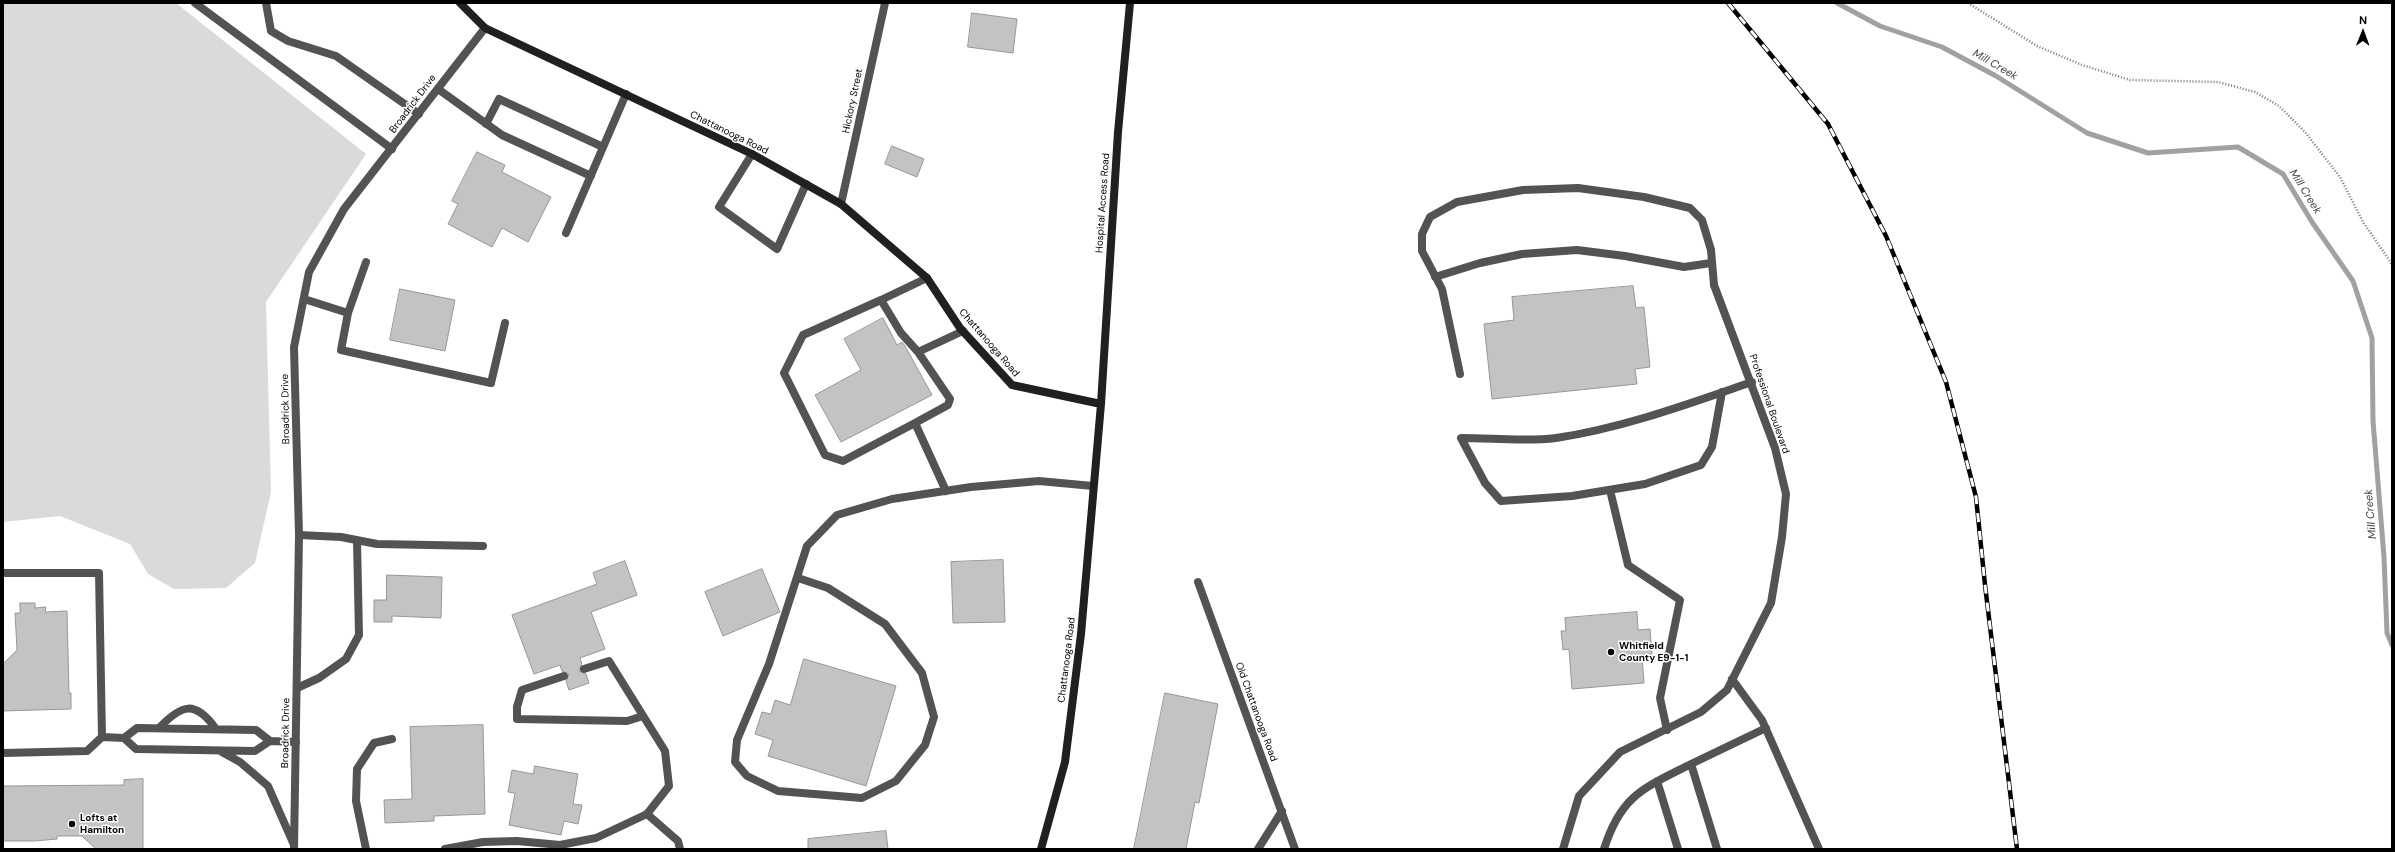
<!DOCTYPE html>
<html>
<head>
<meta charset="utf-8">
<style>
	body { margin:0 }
	#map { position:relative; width:2395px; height:852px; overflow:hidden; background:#fff; font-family:"DM Sans",sans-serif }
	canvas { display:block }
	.frame { position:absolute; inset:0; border:4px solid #000; pointer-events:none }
	.north { position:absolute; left:2343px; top:12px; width:40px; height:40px; -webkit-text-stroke:3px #fff; paint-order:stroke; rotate:1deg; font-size:11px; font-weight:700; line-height:16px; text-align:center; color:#000 }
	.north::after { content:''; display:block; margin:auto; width:14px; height:18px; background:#000; clip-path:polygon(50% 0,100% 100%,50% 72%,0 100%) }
</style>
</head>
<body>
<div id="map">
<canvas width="2395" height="852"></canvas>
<div class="frame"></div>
<div class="north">N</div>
</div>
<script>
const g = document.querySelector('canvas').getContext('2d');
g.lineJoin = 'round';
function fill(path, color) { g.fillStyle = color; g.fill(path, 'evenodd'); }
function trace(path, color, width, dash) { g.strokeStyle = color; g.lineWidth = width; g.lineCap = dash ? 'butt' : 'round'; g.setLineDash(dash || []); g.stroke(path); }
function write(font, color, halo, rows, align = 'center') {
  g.font = font + ' "DM Sans",sans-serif'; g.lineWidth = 3; g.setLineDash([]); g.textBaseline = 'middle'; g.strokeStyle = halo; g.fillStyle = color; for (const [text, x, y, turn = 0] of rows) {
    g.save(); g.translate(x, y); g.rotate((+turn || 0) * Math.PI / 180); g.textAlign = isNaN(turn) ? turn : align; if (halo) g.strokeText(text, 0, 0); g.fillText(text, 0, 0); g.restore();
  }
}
fill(new Path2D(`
	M3,3H176L366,154L266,302L271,492L255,563L226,588L174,589L148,574L130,544L60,516L3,522Z`), '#dadada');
trace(new Path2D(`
	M1837,3L1880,26L1942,47L1996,76L2087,133L2148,153L2238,147L2283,174L2312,222L2353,281L2372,338L2373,421L2384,557L2387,633L2392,645`), '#a1a1a1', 5);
const building = new Path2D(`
	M972,13L1017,19L1013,53L968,47Z
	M892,146L924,159L917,177L885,164Z
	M477,152L505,165L502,172L551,197L528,242L502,228L492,247L448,224L458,204L452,201Z
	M1633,286L1636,308L1644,307L1650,367L1635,369L1637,384L1492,399L1484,324L1514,320L1512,297Z
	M400,289L455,300L445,351L390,340Z
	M883,318L897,345L902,342L905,346L932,395L841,442L815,395L861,370L844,339Z
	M1003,560L1005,622L953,623L951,562Z
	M625,561L637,595L591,612L605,649L580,658L582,664L579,671L586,674L589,683L569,690L566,681L569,674L562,671L560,665L534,674L512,615L597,584L593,573Z
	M762,569L780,612L723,636L705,592Z
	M387,575L442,577L441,618L392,616V622H374V600H386Z
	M20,603H35V608L46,607L45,612L67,611L69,693H71V709L3,711V664L17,650L15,613H20Z
	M1637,612L1638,630L1650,629L1652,654L1642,655L1644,683L1572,689L1569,649L1563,650L1561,631H1566L1565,618Z
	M804,659L896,686L866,786L768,756L773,740L755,734L762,712L771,714L775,700L790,705Z
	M1165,693L1218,704L1199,803L1195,802L1186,849H1134Z
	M483,725L485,814L434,816V821L385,823L384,800L412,799L410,727Z
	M535,766L578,774L573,804L582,805L578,824L564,821L561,835L509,825L515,793L508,792L512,770L533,774Z
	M143,779V849H96L82,836H57V839L34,841H3V786L124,785V780Z
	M886,831L888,849H808V839Z`);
fill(building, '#c3c3c3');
trace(building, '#979797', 1);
trace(new Path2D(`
	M1968,3L2037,46L2082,65L2130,80L2218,82L2255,92L2279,106L2305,132L2340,177L2363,222L2392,264`), '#757575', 2.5, [1, 2]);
trace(new Path2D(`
	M195,3L392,149
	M266,3L271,31L288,41L336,56L419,114
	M438,89L502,135L591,176
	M486,124L499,99L603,147
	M752,154L719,207L777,249L806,184
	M566,233L626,94
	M1435,277L1480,263L1522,254L1577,250L1625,256L1684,267L1711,263
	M304,299L348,313L341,350L491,383L505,323
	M881,300L927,278
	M348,313L366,262
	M918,352L963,331
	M1460,374L1442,289L1422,251V234L1430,217L1457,202L1523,190L1578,188L1644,197L1690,208L1702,220L1711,250L1714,285
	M1722,392L1712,447L1701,465L1645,484L1572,496L1501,501L1485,483L1461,438C1491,438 1526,442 1556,438C1623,428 1688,404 1752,382
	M915,423L843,461L825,455L784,373L803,335L881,300L901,333L918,352L950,399L948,405L915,423L946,491
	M1610,490L1628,565L1680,600L1660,698L1667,730
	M299,535L341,537L377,544L483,546
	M3,573H99L102,737L124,738L137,728L256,730L270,741L296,742
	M798,578L828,588L885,624L922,673L934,717L925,745L896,781L862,798L778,791L747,776L735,762L737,740L769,664L807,546L837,515L892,499L971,487L1039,481L1093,486
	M564,676L522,690L517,707V719L627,721L643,716
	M1732,679L1762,720L1819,849
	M297,688L319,678L346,659L359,635L357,541
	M159,728C182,704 195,700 216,729
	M124,738L136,749L255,751L270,741
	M220,751L240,762L268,786L294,845
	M3,753L87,751L102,737
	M1657,781L1678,849
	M366,849L356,801L357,769L374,743L392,739
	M445,849L483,842L517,841L560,845L596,838L647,814L669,786L665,751L609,661L584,669
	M1604,849C1621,795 1644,788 1691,764
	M1717,849L1691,764L1766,728`), '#535353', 8);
trace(new Path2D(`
	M841,204L885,3
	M1198,582L1295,849
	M647,814L678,841L680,849
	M294,849L299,535L294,347L309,272L344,209L485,28
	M1258,849L1282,811
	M1563,849L1579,796L1620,752L1701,712L1727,690L1771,603L1782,537L1786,494L1775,448L1714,285`), '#535353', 8);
trace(new Path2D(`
	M460,3L485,28L752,154L841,204L927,278L960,328L1012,385L1101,404
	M1041,849L1065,762L1081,634L1101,404L1118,132L1130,3`), '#202020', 8);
const rail = new Path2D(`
	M1728,3L1828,124L1886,236L1946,382L1976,497L1985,585L2017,849`);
trace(rail, '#000', 4.5);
trace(rail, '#fff', 3, [9]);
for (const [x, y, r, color] of [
	[1611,652,4,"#000"],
	[72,824,4,"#000"]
]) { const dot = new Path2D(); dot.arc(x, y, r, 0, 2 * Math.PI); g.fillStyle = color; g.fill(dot); trace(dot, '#fff', 1.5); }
write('10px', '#000', '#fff', [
	["Hickory Street",853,101,-78],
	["Broadrick Drive",413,104,-53],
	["Chattanooga Road",729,133,26],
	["Hospital Access Road",1103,203,-86],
	["Chattanooga Road",989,343,49],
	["Professional Boulevard",1769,404,71],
	["Broadrick Drive",286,409,-91],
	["Chattanooga Road",1067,660,-83],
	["Old Chattanooga Road",1256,712,70],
	["Broadrick Drive",286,733,-89]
]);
write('bold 10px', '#000', '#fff', [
	["Whitfield",1619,646],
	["County E9-1-1",1619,658],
	["Lofts at",80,818],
	["Hamilton",80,830]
], 'left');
write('italic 11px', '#424242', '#fff', [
	["Mill Creek",1995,65,30],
	["Mill Creek",2305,192,58],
	["Mill Creek",2371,514,-95]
]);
</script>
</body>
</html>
